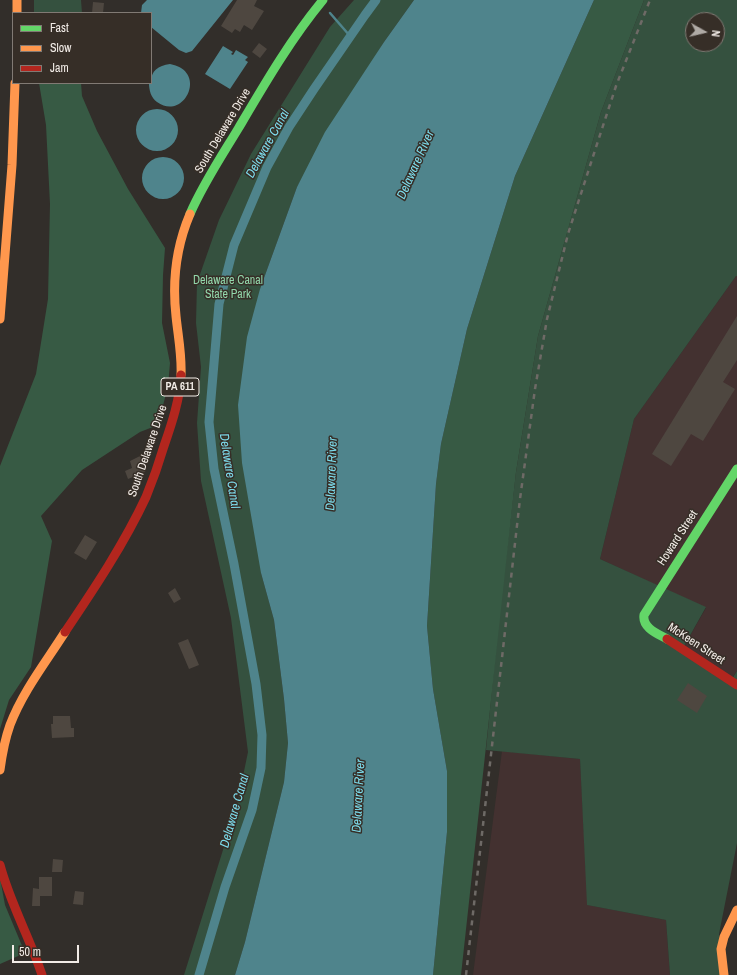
<!DOCTYPE html>
<html>
<head>
<meta charset="utf-8">
<style>
	body { margin:0 }
	#map { position:relative; width:737px; height:975px; overflow:hidden; background:#322e2a; font-family:"Archivo Narrow",sans-serif }
	canvas { display:block }
	.legend { position:absolute; left:12px; top:12px; width:140px; height:72px; box-sizing:border-box; background:#362e27; border:1px solid #817a74; margin:0; padding:5px 7px; list-style:none; font-size:12px; color:#f2ece7 }
	.legend li { display:flex; align-items:center; gap:8px; height:20px }
	.legend b { width:20px; border:1px solid #817a74 }
	.north { position:absolute; left:685px; top:12px; width:40px; height:40px; box-sizing:border-box; background:#362e27; border:1px solid #817a74; border-radius:50%; rotate:98deg; font-size:11px; font-weight:700; line-height:16px; text-align:center; color:#f2ece7 }
	.north::after { content:''; display:block; margin:auto; width:14px; height:18px; background:#afaaa5; clip-path:polygon(50% 0,100% 100%,50% 72%,0 100%) }
	.scale { position:absolute; left:12px; top:945px; width:67px; height:18px; box-sizing:border-box; border:2px solid #f2ece7; border-top:0; padding-left:5px; font-size:12px; line-height:14px; white-space:nowrap; color:#f2ece7; -webkit-text-stroke:3px #362e27; paint-order:stroke }
</style>
</head>
<body>
<div id="map">
<canvas width="737" height="975"></canvas>
<ul class="legend">
<li><b style="height:5px;background:#63d668"></b>Fast</li>
<li><b style="height:5px;background:#ff974d"></b>Slow</li>
<li><b style="height:5px;background:#b3261e"></b>Jam</li>
</ul>
<div class="north">N</div>
<div class="scale">50 m</div>
</div>
<script>
const g = document.querySelector('canvas').getContext('2d');
g.lineJoin = 'round';
function fill(path, color) { g.fillStyle = color; g.fill(path, 'evenodd'); }
function trace(path, color, width, dash) { g.strokeStyle = color; g.lineWidth = width; g.lineCap = dash ? 'butt' : 'round'; g.setLineDash(dash || []); g.stroke(path); }
function write(font, color, halo, rows, align = 'center') {
  g.font = font + ' "Archivo Narrow",sans-serif'; g.lineWidth = 3; g.setLineDash([]); g.textBaseline = 'middle'; g.strokeStyle = halo; g.fillStyle = color; for (const [text, x, y, turn = 0] of rows) {
    g.save(); g.translate(x, y); g.rotate((+turn || 0) * Math.PI / 180); g.textAlign = isNaN(turn) ? turn : align; if (halo) g.strokeText(text, 0, 0); g.fillText(text, 0, 0); g.restore();
  }
}
fill(new Path2D(`
	M736,276H737V671L731,679L683,648L706,608L600,559L634,419Z
	M502,751L580,759L588,905L666,920L670,975H473Z`), '#433130');
fill(new Path2D(`
	M34,0H81L82,13H34Z
	M354,0H414L384,42L297,187L260,289L261,573L274,620L284,699L288,743L284,782L245,942L235,975H184L237,805L248,752L231,618L201,481L197,423L201,367L196,323L197,283L219,220L251,154L330,27Z
	M644,0H737V276H736L634,419L600,559L706,607L683,648L732,679L737,671V843L719,934L725,975H670L666,920L587,905L580,759L486,750L499,617L516,472L538,336L601,112ZM693,20H717V44H693Z`), '#35513f');
fill(new Path2D(`
	M594,0H644L601,112L538,336L516,472L461,975H433L447,832V771L433,689L427,626L436,484L441,444L467,329L515,176Z
	M39,83H81L82,96L97,131L128,189L165,248L163,275L162,323L170,363L168,386L158,425L140,432L82,470L41,516L52,541L31,667L9,700L0,729V466L36,374L48,299L50,204L46,125Z
	M0,878L5,905L25,953L0,964Z`), '#375a44');
fill(new Path2D(`
	M147,0H233L192,51L186,53L179,50L151,27V13H141L142,5Z
	M414,0H594L515,176L467,329L441,444L436,484L427,626L433,689L447,771V832L433,975H235L245,942L284,782L288,743L284,699L274,620L261,573L242,463L238,405L247,337L260,289L297,187L325,132L384,42Z
	M223,46L233,52L231,54L233,55L236,50L248,57L245,60L248,62L230,89L205,74Z
	M170,64C209,71 184,122 157,102C151,98 149,90 149,83H151C151,70 158,66 170,64Z
	M136 130a21 21 0 1 1 42 0a21 21 0 1 1-42 0Z
	M142 178a21 21 0 1 1 42 0a21 21 0 1 1-42 0Z`), '#4f848c');
trace(new Path2D(`
	M330,13L350,36`), '#4f848c', 2.5);
trace(new Path2D(`
	M199,975L225,887L252,810L261,768L262,735L256,684L234,564L214,469L209,422L219,304L234,245L267,167L289,127L314,89L365,15L376,0`), '#4f848c', 9);
fill(new Path2D(`
	M237,0H257L254,6L264,11L252,30L244,25L240,32L235,29L232,33L221,26Z
	M93,2L104,3L103,13H92Z
	M259,43L267,49L260,58L252,52Z
	M737,316V360L723,382L735,389L703,441L691,434L671,466L652,454Z
	M140,456L146,470L145,472L128,479L125,471L132,468L130,461Z
	M85,535L97,542L86,560L74,553Z
	M175,588L181,599L174,603L168,593Z
	M188,639L199,665L189,669L178,643Z
	M688,683L707,696L697,713L677,700Z
	M53,716H70L71,728H74V737L52,738L51,724H53Z
	M53,859L63,860L62,872H52Z
	M39,877H52V896H40V906H32L33,888L39,889Z
	M75,891L84,892L83,905L73,904Z`), '#4e4740');
trace(new Path2D(`
	M190,214C203,184 221,157 238,129C264,85 290,40 323,0
	M667,639C658,634 642,628 644,615L737,469`), '#63d668', 9);
trace(new Path2D(`
	M17,0V13
	M0,319L12,165L15,83
	M181,375C182,355 178,336 176,316C172,280 176,247 190,214
	M0,770C2,755 5,739 10,725C23,691 46,662 65,632
	M724,975L721,949L724,937L737,910`), '#ff974d', 9);
trace(new Path2D(`
	M65,632C94,589 124,544 146,497C153,480 159,463 164,446C172,423 180,399 181,375
	M667,639L737,685
	M0,865C10,903 30,938 42,975`), '#b3261e', 9);
trace(new Path2D(`
	M466,975L520,499L535,389L547,319L568,234L598,141L616,86L650,0`), '#6e6a66', 2.5, [5, 5]);
for (const [x, y, w] of [
	[180,387,38]
]) { const box = new Path2D(); box.roundRect(x - w / 2, y - 9, w, 18, 3); g.fillStyle = '#362e27'; g.fill(box); trace(box, '#f2ece7', 1); }
write('bold 11px', '#f2ece7', null, [
	["PA 611",180,387]
]);
write('12px', '#f2ece7', '#362e27', [
	["South Delaware Drive",223,131,-59],
	["South Delaware Drive",148,451,-71],
	["Howard Street",678,538,-57],
	["McKeen Street",696,644,33]
]);
write('12px', '#92d7ab', '#362e27', [
	["Delaware Canal",228,281],
	["State Park",228,295]
]);
write('italic 13px', '#7ddcec', '#362e27', [
	["Delaware Canal",268,144,-61],
	["Delaware River",416,165,-66],
	["Delaware Canal",229,471,81],
	["Delaware River",332,474,-88],
	["Delaware River",359,796,-87],
	["Delaware Canal",235,811,-74]
]);
</script>
</body>
</html>
